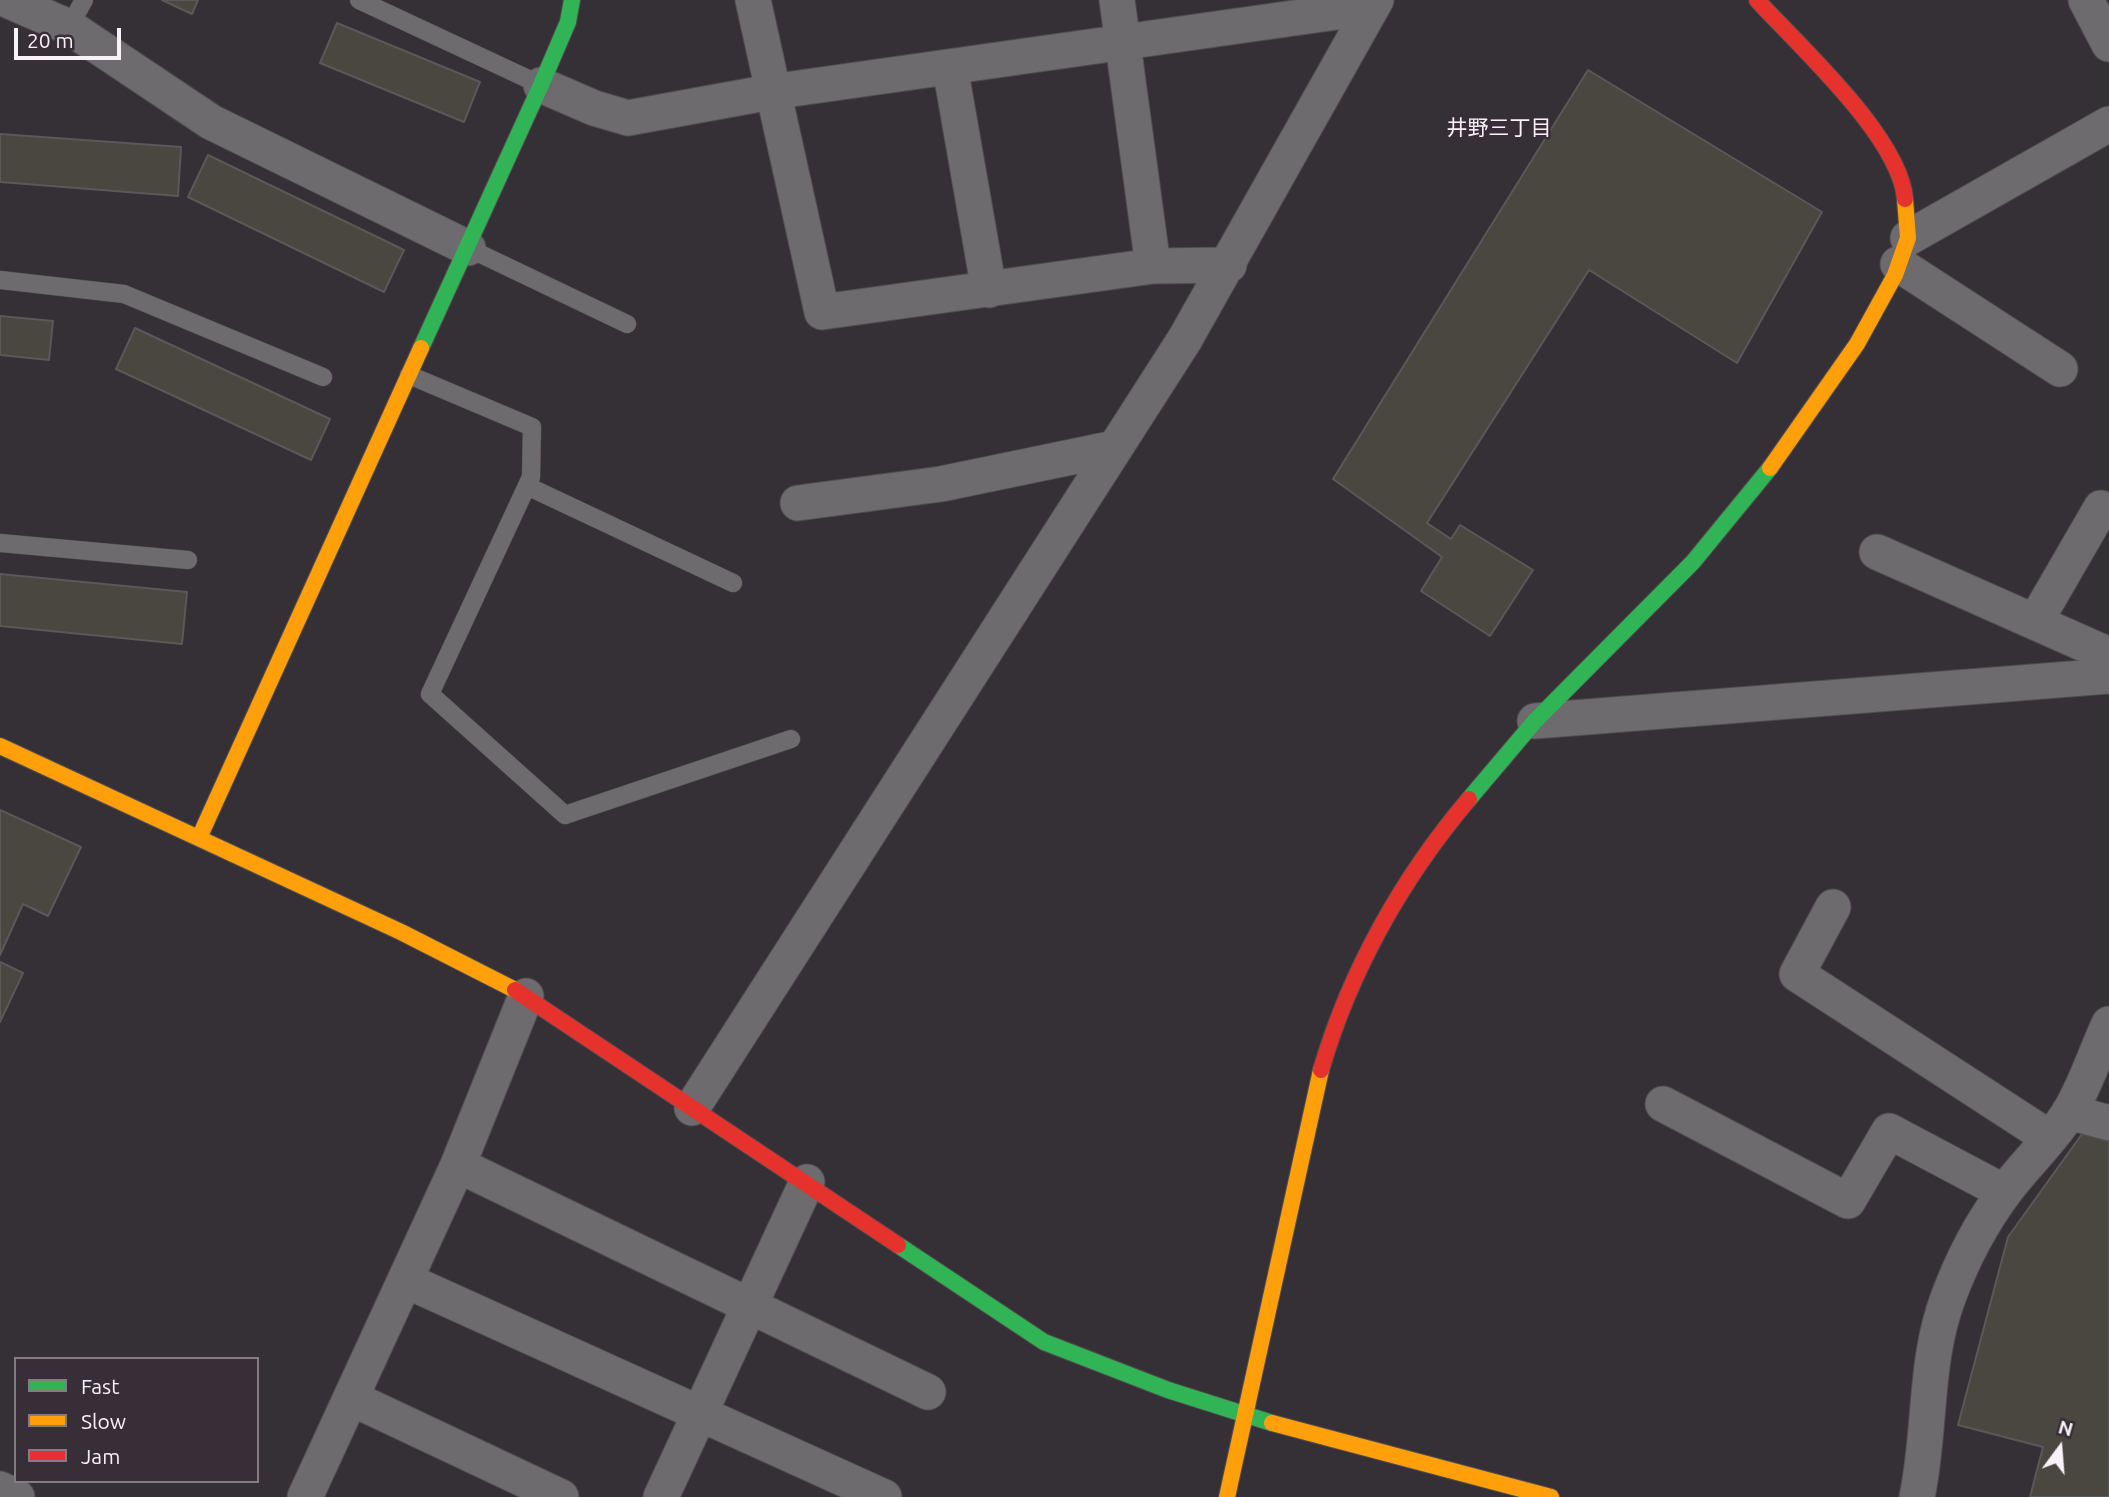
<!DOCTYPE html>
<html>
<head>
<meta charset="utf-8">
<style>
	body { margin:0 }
	#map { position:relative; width:2109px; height:1497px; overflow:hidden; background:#353035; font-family:Ubuntu,sans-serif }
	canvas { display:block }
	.legend { position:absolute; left:14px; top:1357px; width:245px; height:126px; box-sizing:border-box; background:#372e37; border:2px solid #847c84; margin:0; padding:9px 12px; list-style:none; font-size:21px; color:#f8f1f7 }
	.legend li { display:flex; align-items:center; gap:14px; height:35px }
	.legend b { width:35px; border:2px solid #847c84 }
	.north { position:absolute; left:2025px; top:1413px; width:70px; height:70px; -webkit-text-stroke:5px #372e37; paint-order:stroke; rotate:16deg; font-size:19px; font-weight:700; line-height:28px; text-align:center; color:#f8f1f7 }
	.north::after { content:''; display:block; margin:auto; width:24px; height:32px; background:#f8f1f7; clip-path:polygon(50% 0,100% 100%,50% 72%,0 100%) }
	.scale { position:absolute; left:14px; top:28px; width:107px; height:32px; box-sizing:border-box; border:4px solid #f8f1f7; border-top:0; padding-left:9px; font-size:21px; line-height:24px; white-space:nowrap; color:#f8f1f7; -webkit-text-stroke:5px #372e37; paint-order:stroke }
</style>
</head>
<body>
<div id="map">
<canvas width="2109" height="1497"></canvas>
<ul class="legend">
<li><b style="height:9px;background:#30b455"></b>Fast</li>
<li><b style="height:9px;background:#ff9f0a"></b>Slow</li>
<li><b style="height:9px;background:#e5322d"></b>Jam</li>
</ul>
<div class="north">N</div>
<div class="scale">20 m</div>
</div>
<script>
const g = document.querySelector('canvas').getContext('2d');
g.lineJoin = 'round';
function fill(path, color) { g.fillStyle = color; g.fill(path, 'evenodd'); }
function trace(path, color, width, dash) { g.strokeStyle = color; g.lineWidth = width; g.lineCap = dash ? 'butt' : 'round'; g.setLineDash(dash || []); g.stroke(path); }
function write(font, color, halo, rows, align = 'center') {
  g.font = font + ' Ubuntu,"Noto Sans JP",sans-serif'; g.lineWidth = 5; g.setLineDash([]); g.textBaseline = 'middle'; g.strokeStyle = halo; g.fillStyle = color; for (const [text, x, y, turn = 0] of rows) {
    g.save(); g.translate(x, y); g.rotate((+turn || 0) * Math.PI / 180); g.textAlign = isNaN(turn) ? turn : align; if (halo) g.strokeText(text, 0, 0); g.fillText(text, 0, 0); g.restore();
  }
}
const building = new Path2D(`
	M162,0H198L192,14Z
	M337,23L480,82L464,122L320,63Z
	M1588,70L1822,212L1737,363L1589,270L1427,523L1451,539L1460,525L1533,570L1490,636L1421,591L1442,557L1333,479Z
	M0,134L181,147L178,196L0,182Z
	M208,155L404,250L384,292L188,197Z
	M0,316L53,321L49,360L0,355Z
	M135,328L330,419L311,460L116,369Z
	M0,574L187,592L182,644L0,626Z
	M0,810L81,847L48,916L23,904L0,955Z
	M0,962L23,973L0,1022Z
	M2082,1134L2109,1141V1497H2030L2043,1447L1958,1425L2008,1237Z`);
fill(building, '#4a4640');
trace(building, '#5b5859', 2);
const lane = new Path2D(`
	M359,0L541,85
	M69,27L84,0
	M468,248L627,324
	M0,280L124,294L323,377
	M409,375L532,427L531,477L430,694L565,815L791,739
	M527,486L733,583
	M0,543L188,560`);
const street = new Path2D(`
	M7,0L69,27L211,122L468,248
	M753,0L822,312L1153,266L1229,265
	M1117,0L1153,266
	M2086,0L2109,44
	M950,67L989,290
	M541,85L594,108L628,118L771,92L1372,7
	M1908,238L2109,124
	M1898,264L2060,369
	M798,503L941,484L1115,448
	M1877,552L2109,655
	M2035,622L2101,508
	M1535,721L2109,676
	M1833,907L1797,974L2048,1137
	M1663,1104L1848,1201L1889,1131L2004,1192
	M692,1108L1185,339L1376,0
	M2069,1112L2109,1123
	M458,1165L928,1392
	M405,1280L884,1497
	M351,1398L561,1497
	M0,1489L17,1497
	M305,1497L458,1165L526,996
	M661,1497L807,1182
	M1917,1497C1931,1431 1924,1362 1948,1298C1962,1260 1982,1222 2006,1190C2026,1163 2053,1139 2070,1111C2086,1084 2096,1052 2109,1024`);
const fast = new Path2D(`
	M421,348L541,85L568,22L572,0
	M1469,799L1535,721L1693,562L1770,468
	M898,1245L1044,1342L1168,1390L1272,1423`);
const slow = new Path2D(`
	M1770,468L1857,344L1895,275L1908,238L1905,199
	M0,746L401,932L515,990
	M199,838L421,348
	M1272,1423L1551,1497
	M1227,1497L1321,1070`);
const jam = new Path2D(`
	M1757,0C1799,46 1900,137 1905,199
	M515,990L898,1245
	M1321,1070C1350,971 1402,878 1469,799`);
trace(lane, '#514c51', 19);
trace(street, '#514c51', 37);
trace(fast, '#514c51', 18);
trace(slow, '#514c51', 18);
trace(jam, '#514c51', 18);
trace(lane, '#6e6b6e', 18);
trace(street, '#6e6b6e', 35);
trace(fast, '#30b455', 16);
trace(slow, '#ff9f0a', 16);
trace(jam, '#e5322d', 16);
write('21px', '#f8f1f7', '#372e37', [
	["井野三丁目",1499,128]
]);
</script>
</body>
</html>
